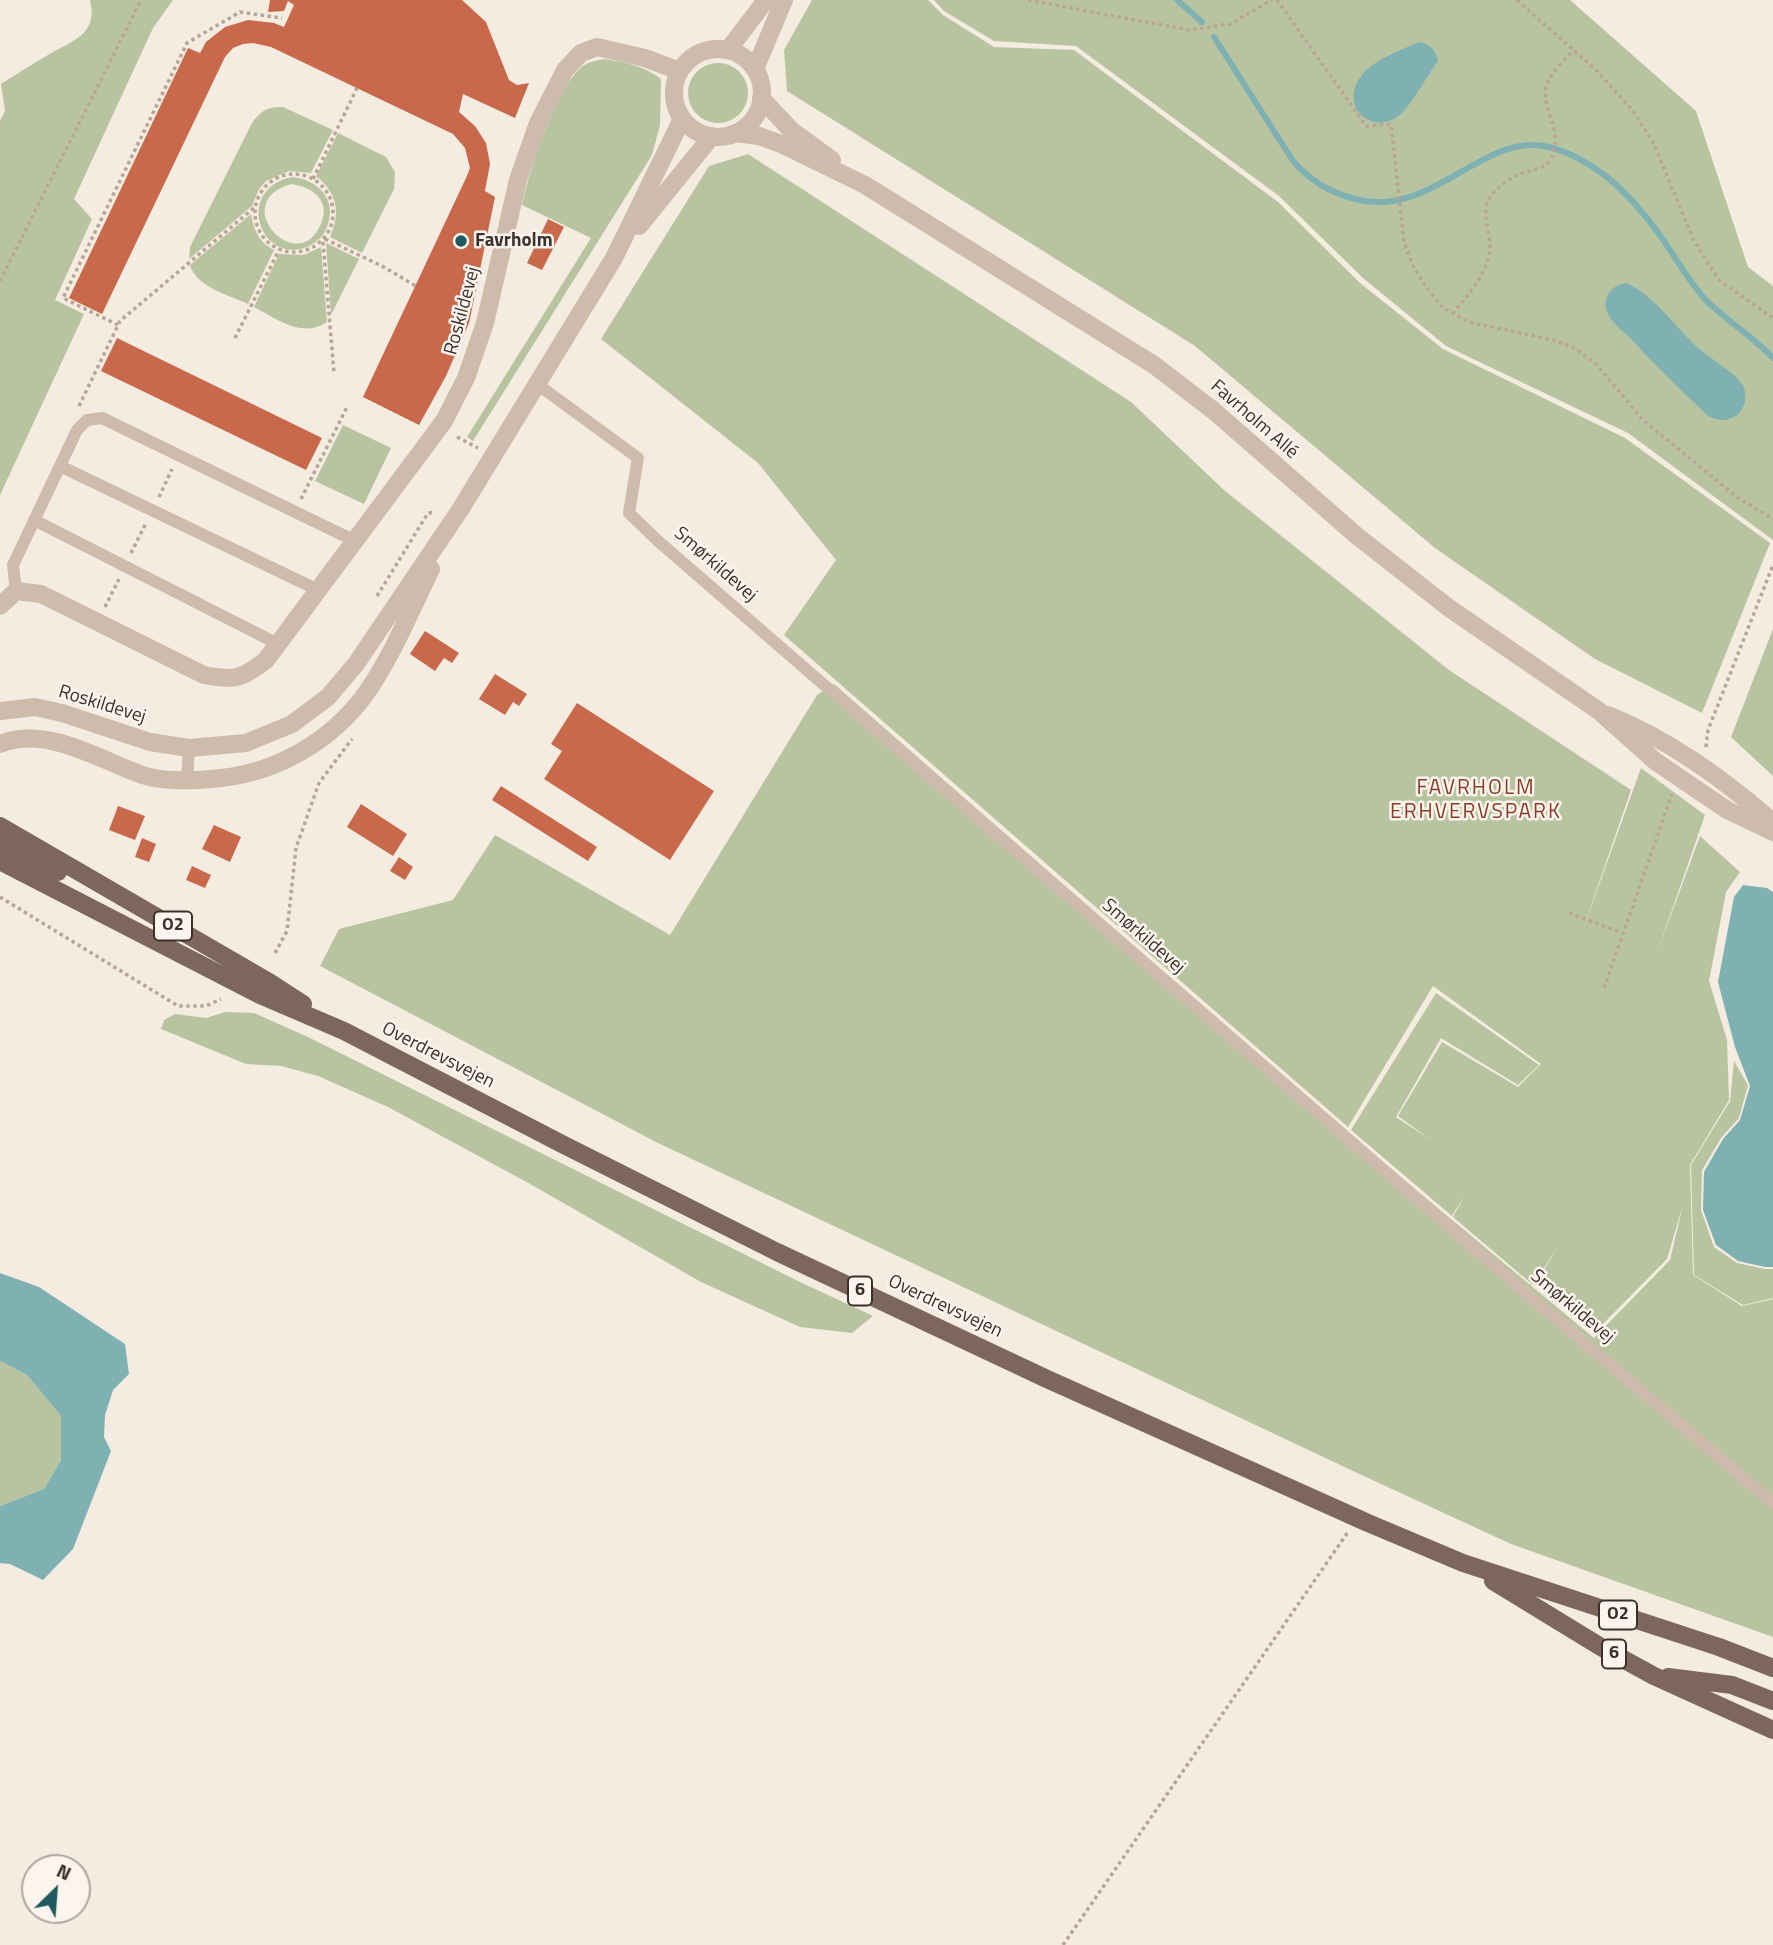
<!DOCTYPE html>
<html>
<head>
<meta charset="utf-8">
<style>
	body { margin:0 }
	#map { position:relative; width:1773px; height:1945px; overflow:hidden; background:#f4ebe1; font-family:"Titillium Web",sans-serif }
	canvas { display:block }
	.north { position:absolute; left:21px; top:1854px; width:70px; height:70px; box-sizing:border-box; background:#fbf5ee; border:2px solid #aea6a0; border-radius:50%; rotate:25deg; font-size:19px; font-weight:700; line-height:28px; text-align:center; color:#3b302b }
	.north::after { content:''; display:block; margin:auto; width:24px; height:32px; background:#1f5a5e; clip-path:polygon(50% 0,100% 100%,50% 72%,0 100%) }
</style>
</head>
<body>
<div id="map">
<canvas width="1773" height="1945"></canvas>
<div class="north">N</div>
</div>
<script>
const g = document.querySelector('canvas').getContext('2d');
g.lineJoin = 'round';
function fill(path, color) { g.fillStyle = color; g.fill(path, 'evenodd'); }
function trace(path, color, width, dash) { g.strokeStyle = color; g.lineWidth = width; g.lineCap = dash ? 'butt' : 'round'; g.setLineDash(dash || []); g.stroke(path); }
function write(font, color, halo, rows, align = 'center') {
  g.font = font + ' "Titillium Web",sans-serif'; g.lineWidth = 5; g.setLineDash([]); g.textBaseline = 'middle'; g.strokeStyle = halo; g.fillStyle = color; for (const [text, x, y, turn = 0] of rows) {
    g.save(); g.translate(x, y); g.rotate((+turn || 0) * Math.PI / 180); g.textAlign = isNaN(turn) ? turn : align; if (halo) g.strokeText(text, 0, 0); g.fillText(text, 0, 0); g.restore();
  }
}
fill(new Path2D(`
	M90,0H173L153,28L74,199L92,219L55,300L84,314L0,495V121L5,111L1,84C17,74 32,64 48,55C71,41 99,35 90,0Z
	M812,0H928L943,15L994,47L1074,50L1278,202L1360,283L1443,349L1625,438L1770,543L1702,713L1595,659L1435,548L1195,346L787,91L784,50Z
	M934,0H1570L1696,111L1748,267L1773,286V540L1628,433L1446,346L1363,278L1279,196L1076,46L994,41L944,11Z
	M604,59C625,62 644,66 661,79L660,125L652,155L473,441L467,437L591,238L522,205C529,173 558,77 588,63C593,61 599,60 604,59Z
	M688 93a30 30 0 1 1 60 0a30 30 0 1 1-60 0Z
	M283,107L333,130L311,173L289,171L266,181L259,189L252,206L189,259L190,247L252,123C260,111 268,106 283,107Z
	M338,133L386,157L395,172L394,189L362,253L330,237C341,212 337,193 316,176Z
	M748,154L1131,402L1224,490L1449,670L1631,790L1581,935L1641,768L1705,815L1657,953L1700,836L1740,872L1726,892L1709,981L1727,1040L1729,1100L1690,1165L1693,1275L1742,1306L1773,1299V1637L1511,1544L1353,1471L658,1143L320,966L339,929L453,900L495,835L670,935L817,695L834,684L1344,1130L1594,1338L1670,1260L1683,1205L1667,1259L1596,1331L1537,1282L1557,1248L1533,1285L1453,1217L1465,1195L1452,1216L1351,1130L1436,993L1539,1065L1518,1085L1441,1038L1396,1117L1431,1140L1398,1116L1442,1042L1518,1087L1541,1064L1433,986L1348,1127L784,635L836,560L758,463L601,339L709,166Z
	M292,177C316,179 337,198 328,224C325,235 317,243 307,247C260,265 234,189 292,177ZM291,184C315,187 333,203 319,228C295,275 228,202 291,184Z
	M251,214C254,231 259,242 274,250L248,304C229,295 196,287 190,265Z
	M326,243L359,259L331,315Z
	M321,247L327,322C302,339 277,319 254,307L279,254L304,255Z
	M343,425L391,448L364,504L315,481Z
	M1773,629V776L1731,737Z
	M225,1012L254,1013L308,1037L800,1282L873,1316L852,1333L800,1327L701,1282L532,1185L388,1107L318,1076L281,1066L246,1064L161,1029L164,1020L175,1014L206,1018Z
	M1734,1061L1748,1085L1739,1118L1721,1138L1702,1170L1701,1210L1714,1247L1737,1263L1765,1269H1773V1298L1743,1305L1694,1275L1691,1165L1730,1101Z
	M0,1361L27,1375L61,1416V1460L44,1489L0,1506Z`), '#b8c4a0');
fill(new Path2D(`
	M1418,42C1430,44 1435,48 1438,61C1428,74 1411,106 1400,115C1370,138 1338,104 1362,75C1375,59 1400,51 1418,42Z
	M1627,283C1655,297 1673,324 1695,345C1708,358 1732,370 1742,384C1749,395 1745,411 1734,417C1724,422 1716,420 1708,416C1681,390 1655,365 1630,338C1623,331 1612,323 1608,314C1600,299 1612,284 1627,283Z
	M1743,885L1767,888L1773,892V1267H1765L1738,1261L1716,1245L1703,1210L1704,1172L1723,1139L1740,1120L1750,1086L1735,1047L1718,982L1734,897Z
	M0,1273L39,1287L125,1344L129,1374L113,1390L105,1415L104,1437L111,1451L73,1549L43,1580L10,1564L0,1563V1506L44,1489L61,1460V1416L27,1375L0,1361Z`), '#7fb0b2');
trace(new Path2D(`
	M1177,0L1202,22
	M1214,37L1293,161C1311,181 1329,192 1355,199C1431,220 1485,130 1549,147C1596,159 1632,196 1659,234C1675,256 1687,279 1705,299C1726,321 1752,335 1773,358`), '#7fb0b2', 6);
fill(new Path2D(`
	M270,0H462L486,22L509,80L517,85L529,83L515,118L463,94L459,112L475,126L486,143L490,164L485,191L495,197L469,323L446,376L419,425L363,397L466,178L470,168L465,148L453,134L271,47L253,43L243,44L233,48L225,57L102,314L69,298L188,48L200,53L206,42L225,27L248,20L274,23L284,27L294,5L288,1L284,11L268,12Z
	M548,219L564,227L542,270L527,263Z
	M117,338L322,438L306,470L101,371Z
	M425,631L459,653L452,663L444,658L435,671L410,654Z
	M495,674L527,694L519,706L513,702L505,715L479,699Z
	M577,703L714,791L670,860L544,779L562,751L551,744Z
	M501,786L597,847L588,861L492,800Z
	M361,804L407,834L393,856L347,827Z
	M118,806L145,816L135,840L109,830Z
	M214,825L241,837L230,862L202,849Z
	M142,838L156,844L149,862L135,857Z
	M399,857L413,867L405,880L390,871Z
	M192,866L211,875L205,888L186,880Z`), '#c8694b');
trace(new Path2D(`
	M1028,0L1189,30L1230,24L1272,0
	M1277,0L1366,126L1391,124L1404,242L1413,266L1426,287L1444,309L1469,322L1557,341L1576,349L1597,365L1643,420L1738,498L1773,519
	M1517,0L1597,71L1633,111L1654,144L1694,241L1719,280L1773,318
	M255 213a39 39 0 1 1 78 0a39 39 0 1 1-78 0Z
	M313,179L357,88
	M325,239L382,266L416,286
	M323,242L334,373
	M0,281L141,0
	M1453,314C1467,295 1488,274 1490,249C1491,232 1480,213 1490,197C1495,189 1507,180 1515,176C1527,170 1545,171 1552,157C1564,128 1539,110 1547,84C1551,72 1565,60 1574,50
	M118,325L63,298L187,43L240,12L282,18
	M235,338L279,250
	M79,406L120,321L255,207
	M457,437L478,448
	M159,497L172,469
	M301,499L347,407
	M131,553L146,523
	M377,596L428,513L435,512
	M105,607L119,579
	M1706,747L1708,730L1773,565
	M0,897L178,1006H206L221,999
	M1569,913L1623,933
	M275,953L287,931L296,848L319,783L352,739
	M1604,988L1672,794
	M1063,1945L1348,1532`), '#b9a596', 3.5, [3.5, 3.5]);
trace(new Path2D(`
	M537,384L638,458L629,513L658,541L1528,1295L1773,1503
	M60,466L318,590
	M34,520L278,644
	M16,591L13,565L77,430L87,420L102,418L355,541
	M187,780L189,748`), '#cdbbac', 12);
trace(new Path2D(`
	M761,98L791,130L832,160
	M736,133L759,136L781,144L865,185L1154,365L1214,411L1357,536L1449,608L1599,711L1655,761L1727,810L1773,832
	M0,606L16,591L41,594L204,675C234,681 242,679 266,660L444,421L466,378L485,323L518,180L538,123L565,70L581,53L597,47L645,58L679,71
	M1608,715C1670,740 1723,779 1773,822`), '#cdbbac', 18);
trace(new Path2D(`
	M674 93a44 44 0 1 1 88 0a44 44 0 1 1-88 0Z
	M728,50L766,0
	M755,69L784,0
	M639,226L712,136
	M0,711L35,707L62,713L150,742L189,748L246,743L292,724L328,697L356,664L460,510L614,258L682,119
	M0,744C45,726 95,757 137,773C161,783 195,781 221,778C278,772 333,740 367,692C393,654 411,610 431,569`), '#cdbbac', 18);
trace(new Path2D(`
	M0,826L269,982L303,1004
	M0,843L58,872
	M0,861L260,995L344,1031L562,1144L777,1252L1047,1379L1368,1523L1463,1563L1719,1647L1773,1668
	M1493,1581L1601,1647L1654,1676L1773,1730
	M1668,1677L1732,1685L1773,1701`), '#7d675c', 18);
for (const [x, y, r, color] of [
	[461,241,7,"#1f5a5e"]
]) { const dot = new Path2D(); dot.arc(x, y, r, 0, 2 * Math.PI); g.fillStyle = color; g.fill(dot); trace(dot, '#fbf5ee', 2.5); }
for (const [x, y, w] of [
	[173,926,38],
	[860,1291,24],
	[1618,1615,38],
	[1614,1654,24]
]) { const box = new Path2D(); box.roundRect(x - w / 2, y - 14.5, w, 29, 5); g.fillStyle = '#fbf5ee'; g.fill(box); trace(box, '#3b302b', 2); }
write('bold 18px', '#3b302b', null, [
	["O2",173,926],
	["6",860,1291],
	["O2",1618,1615],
	["6",1614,1654]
]);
write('bold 19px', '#3b302b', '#fbf5ee', [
	["Favrholm",475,241]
], 'left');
write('19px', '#3b302b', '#fbf5ee', [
	["Roskildevej",463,311,-75],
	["Favrholm Allé",1254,420,41],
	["Smørkildevej",715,565,41],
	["Roskildevej",102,705,17],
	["Smørkildevej",1143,937,41],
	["Overdrevsvejen",438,1056,27],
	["Overdrevsvejen",945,1307,25],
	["Smørkildevej",1572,1307,40]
]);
g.letterSpacing = '2px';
write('21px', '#8c3b22', '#fbf5ee', [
	["FAVRHOLM",1476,789],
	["ERHVERVSPARK",1476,813]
]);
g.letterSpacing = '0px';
</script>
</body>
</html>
